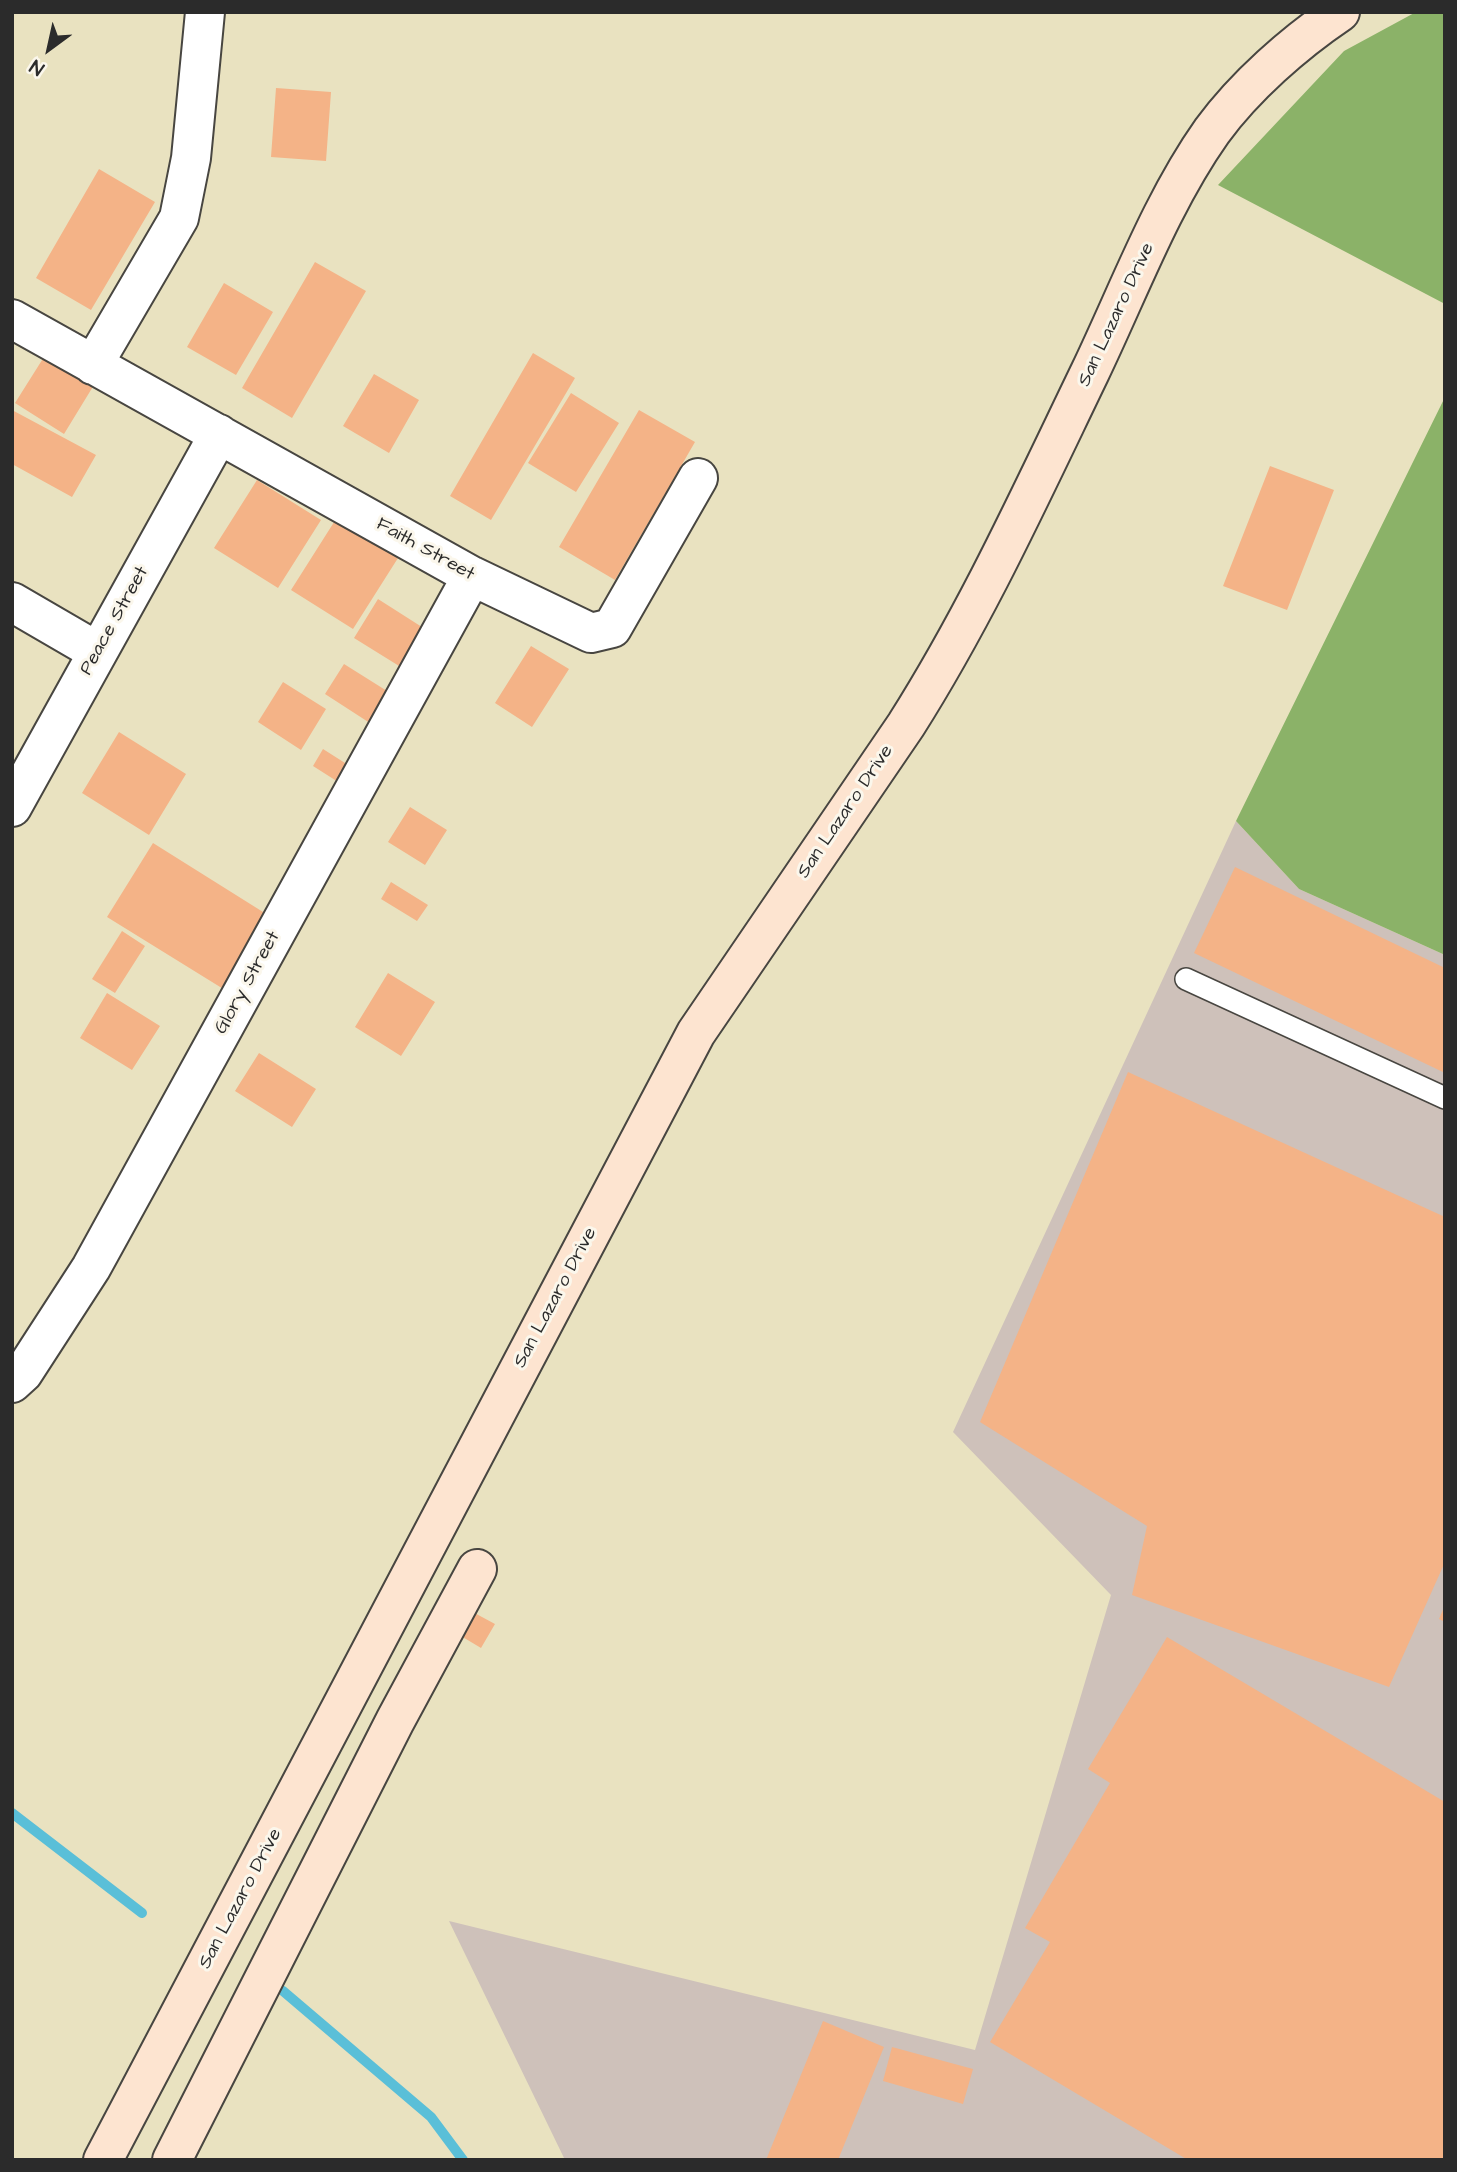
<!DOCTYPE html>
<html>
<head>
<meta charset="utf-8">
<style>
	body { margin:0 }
	#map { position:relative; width:1457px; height:2172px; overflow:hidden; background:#e9e2c0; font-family:"Architects Daughter",sans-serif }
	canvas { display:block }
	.frame { position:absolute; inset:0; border:14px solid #2b2b2b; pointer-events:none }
	.north { position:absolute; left:14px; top:14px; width:70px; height:70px; -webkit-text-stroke:5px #fbf7ec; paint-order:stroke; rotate:213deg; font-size:19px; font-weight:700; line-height:28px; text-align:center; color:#2b2b2b }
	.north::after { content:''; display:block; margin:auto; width:24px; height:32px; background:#2b2b2b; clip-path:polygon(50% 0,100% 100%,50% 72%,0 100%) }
</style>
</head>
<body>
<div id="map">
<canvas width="1457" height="2172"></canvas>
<div class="frame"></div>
<div class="north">N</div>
</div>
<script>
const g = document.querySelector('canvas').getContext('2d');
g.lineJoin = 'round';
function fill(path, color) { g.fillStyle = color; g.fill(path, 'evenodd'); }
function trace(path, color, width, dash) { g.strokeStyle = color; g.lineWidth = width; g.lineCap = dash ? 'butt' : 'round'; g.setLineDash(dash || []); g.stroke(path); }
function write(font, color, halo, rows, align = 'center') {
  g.font = font + ' "Architects Daughter",sans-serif'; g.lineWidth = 6; g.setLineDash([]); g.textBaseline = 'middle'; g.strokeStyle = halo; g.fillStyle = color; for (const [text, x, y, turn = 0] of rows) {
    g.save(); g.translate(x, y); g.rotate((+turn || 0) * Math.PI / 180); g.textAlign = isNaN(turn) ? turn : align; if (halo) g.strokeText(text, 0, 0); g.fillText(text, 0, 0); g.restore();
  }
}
fill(new Path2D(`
	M1236,821L1299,889L1445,955V2160H565L449,1921L975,2050L1111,1595L953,1432Z`), '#cec1ba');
fill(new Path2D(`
	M1416,12H1445V304L1218,185L1344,51Z
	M1445,397V955L1299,889L1236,821Z`), '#8bb268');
trace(new Path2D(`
	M12,1813L142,1913
	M283,1991L431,2117L463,2160`), '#5abfd8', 10);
fill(new Path2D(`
	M276,88L331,92L326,161L271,157Z
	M99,169L155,202L91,310L36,278Z
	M315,262L366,291L292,418L242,388Z
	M224,283L273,312L236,375L187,347Z
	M49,349L97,380L64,434L15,403Z
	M533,353L575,378L491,520L450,496Z
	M374,374L419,400L389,453L343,426Z
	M571,393L619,423L576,492L528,463Z
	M12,410L96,455L72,497L12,464Z
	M639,410L695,442L615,580L559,547Z
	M1270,466L1334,490L1287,610L1223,586Z
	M257,480L321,520L278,588L214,548Z
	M336,519L398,558L353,629L291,590Z
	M378,599L436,636L412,674L354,638Z
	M531,646L569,669L532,727L495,703Z
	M344,664L395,696L376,727L325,694Z
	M283,682L326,709L301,750L258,722Z
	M119,732L186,774L149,835L82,793Z
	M323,749L356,770L346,787L313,766Z
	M410,807L447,830L425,865L388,842Z
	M153,843L271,917L225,990L107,917Z
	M1235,867L1445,968V1073L1194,953Z
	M391,882L428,905L417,921L381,899Z
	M122,931L145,946L115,993L92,979Z
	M388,973L435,1002L401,1056L355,1027Z
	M107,993L160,1026L132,1070L80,1038Z
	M259,1053L316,1089L292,1127L235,1091Z
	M1128,1072L1445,1217V1562L1389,1687L1132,1595L1147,1526L980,1422Z
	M1445,1605V1622L1439,1619Z
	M469,1610L495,1624L481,1648L456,1633Z
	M1167,1637L1445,1802V2160H1188L990,2042L1050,1942L1025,1928L1110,1783L1088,1769Z
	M823,2021L884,2047L838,2160H766Z
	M892,2047L973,2069L963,2104L883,2081Z`), '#f4b387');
const lane = new Path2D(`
	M1186,979L1445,1098`);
const street = new Path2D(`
	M12,319L472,576L591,633L612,628L698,478
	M93,365L179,218L191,158L205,12
	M12,602L98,652
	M12,807L219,434
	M12,1383L23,1373L91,1268L472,576`);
const secondary = new Path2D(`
	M103,2160L696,1033L906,725C977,613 1032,492 1090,372C1128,293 1161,203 1212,131C1245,86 1294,43 1340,12
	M172,2160L395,1721L477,1569`);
trace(lane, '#484641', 24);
trace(street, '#484641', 42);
trace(secondary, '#484641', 42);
trace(lane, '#fff', 21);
trace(street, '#fff', 38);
trace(secondary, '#fde4d0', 38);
write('19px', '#2b2b2b', '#fbf7ec', [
	["San Lazaro Drive",1117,315,-65],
	["Faith Street",425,550,29],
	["Peace Street",115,621,-61],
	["San Lazaro Drive",846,812,-56],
	["Glory Street",248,983,-61],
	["San Lazaro Drive",556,1298,-62],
	["San Lazaro Drive",241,1899,-62]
]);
</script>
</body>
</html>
